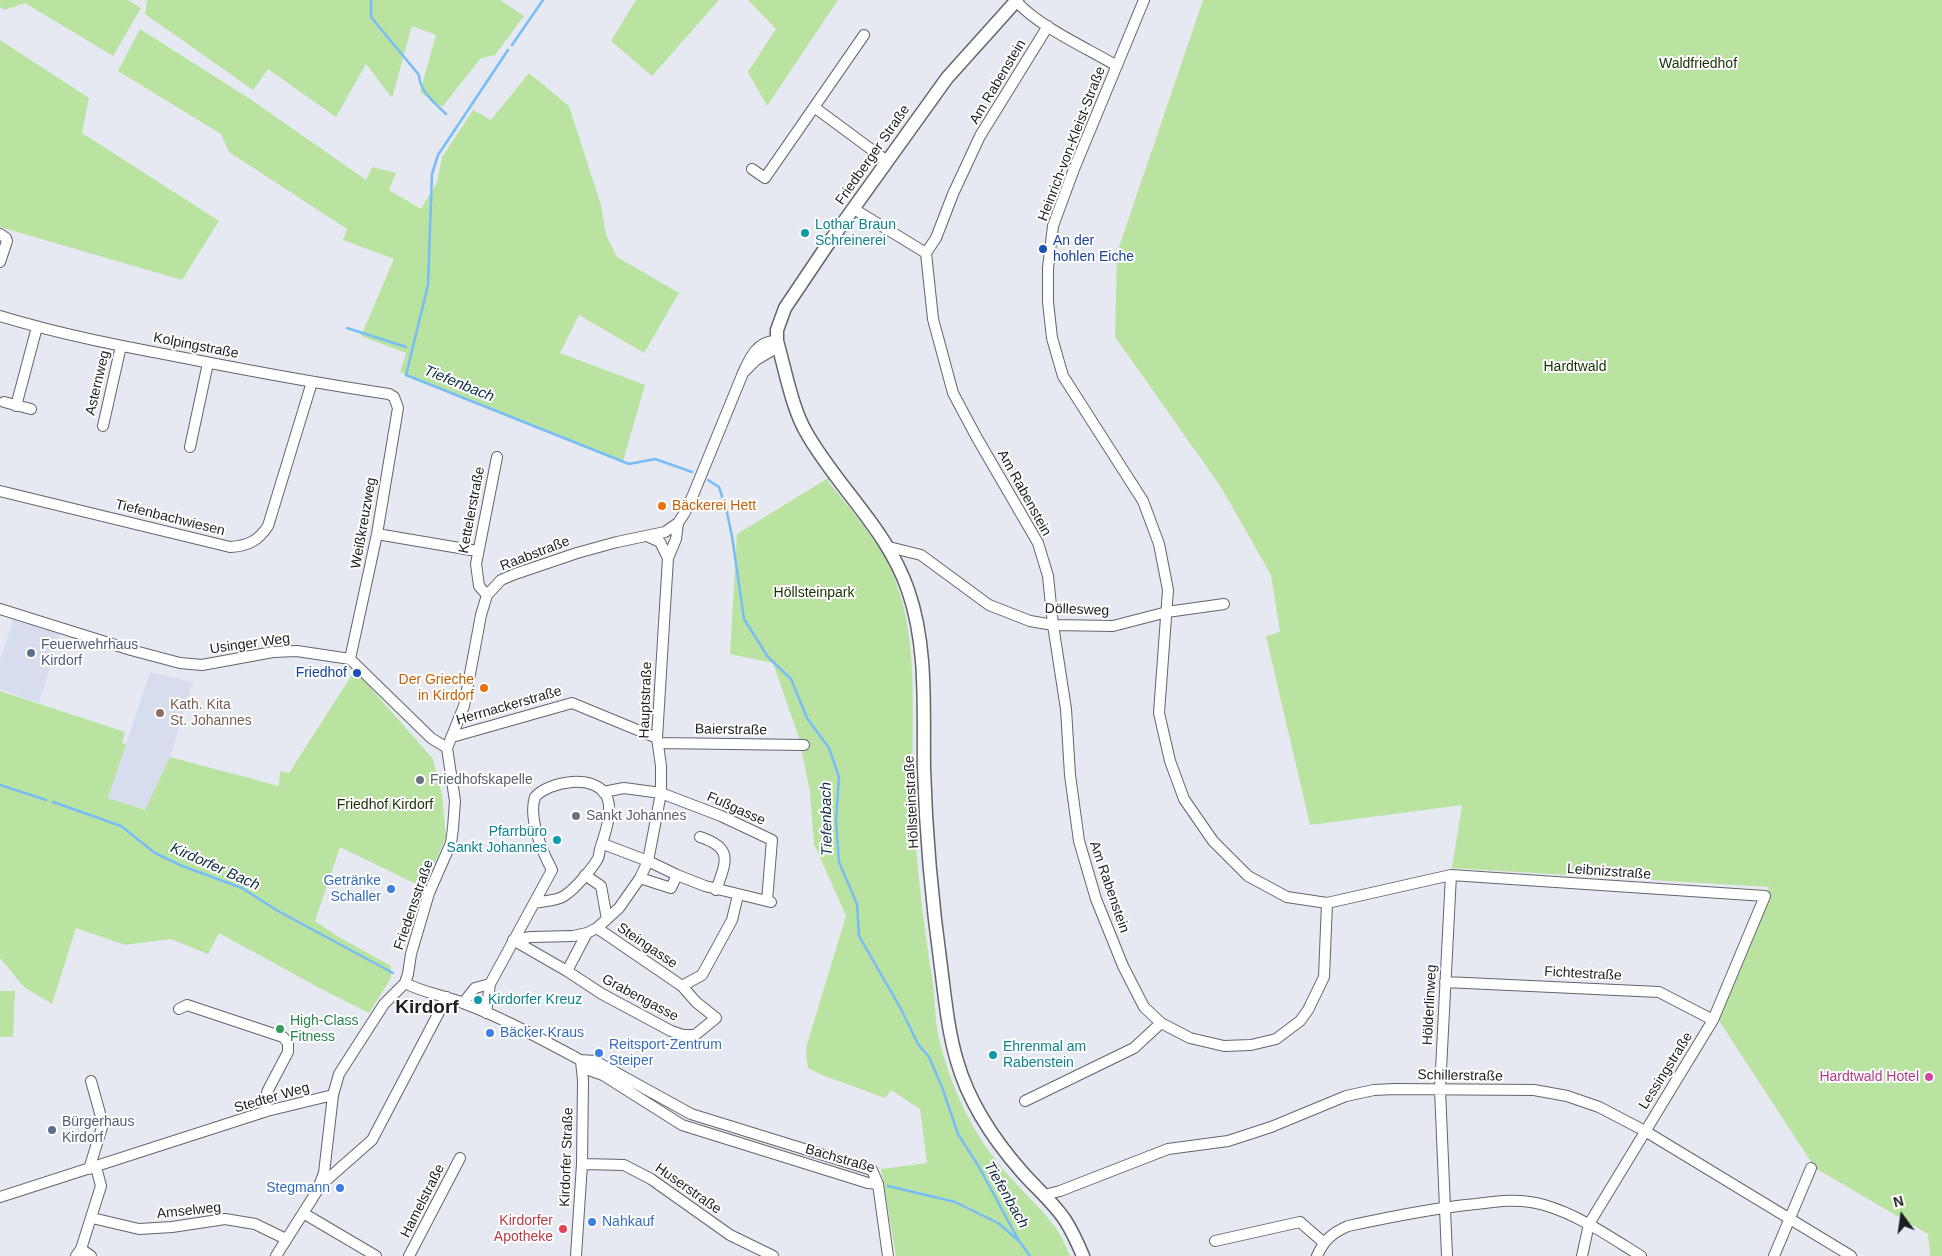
<!DOCTYPE html>
<html>
<head>
<meta charset="utf-8">
<style>
	body { margin:0 }
	#map { position:relative; width:1942px; height:1256px; overflow:hidden; background:#e6e9f2; font-family:Arial,sans-serif }
	canvas { display:block }
	.north { position:absolute; left:1877px; top:1191px; width:50px; height:50px; -webkit-text-stroke:4px #fff; paint-order:stroke; rotate:346deg; font-size:14px; font-weight:700; line-height:20px; text-align:center; color:#1e1f22 }
	.north::after { content:''; display:block; margin:auto; width:18px; height:22px; background:#1e1f22; clip-path:polygon(50% 0,100% 100%,50% 72%,0 100%) }
</style>
</head>
<body>
<div id="map">
<canvas width="1942" height="1256"></canvas>
<div class="north">N</div>
</div>
<script>
const g = document.querySelector('canvas').getContext('2d');
g.lineJoin = 'round';
function fill(path, color) { g.fillStyle = color; g.fill(path, 'evenodd'); }
function trace(path, color, width, dash) { g.strokeStyle = color; g.lineWidth = width; g.lineCap = dash ? 'butt' : 'round'; g.setLineDash(dash || []); g.stroke(path); }
function write(font, color, halo, rows, align = 'center') {
  g.font = font + ' Arial,sans-serif'; g.lineWidth = 4; g.setLineDash([]); g.textBaseline = 'middle'; g.strokeStyle = halo; g.fillStyle = color; for (const [text, x, y, turn = 0] of rows) {
    g.save(); g.translate(x, y); g.rotate((+turn || 0) * Math.PI / 180); g.textAlign = isNaN(turn) ? turn : align; if (halo) g.strokeText(text, 0, 0); g.fillText(text, 0, 0); g.restore();
  }
}
fill(new Path2D(`
	M13,620L60,634L39,703L0,689V660Z
	M150,672L193,682L170,757L146,810L108,798Z`), '#d8dded');
fill(new Path2D(`
	M0,0H128L141,8L113,56L25,3L5,10L0,7Z
	M147,0H500L524,16L495,55L481,58L442,107L420,92L436,35L412,26L392,98L366,64L336,117L268,69L253,90L145,14Z
	M636,0H719L652,76L611,41Z
	M748,0H838L767,106L748,72L776,29Z
	M1203,0H1942V1256H1930L1928,1234L1815,1168L1716,1016L1769,887L1452,868L1462,805L1310,825L1266,636L1280,632L1271,575L1221,487L1115,337L1117,253Z
	M140,29L250,99L366,180L372,167L396,173L389,190L421,209L437,182L442,157L473,110L491,120L529,73L569,106L601,205L606,235L617,257L679,293L644,353L579,315L560,353L645,385L623,461L400,372L406,353L361,336L394,259L343,240L347,229L229,152L221,134L118,71Z
	M0,40L89,98L82,133L219,221L182,280L0,227Z
	M833,475L828,481C849,509 877,537 891,570C920,635 911,708 913,778C914,847 922,916 933,984C935,1000 935,1018 938,1034C950,1087 973,1136 1009,1176C1023,1192 1039,1206 1052,1223C1060,1232 1065,1245 1070,1256H896L881,1169L927,1163L920,1109L891,1090L885,1098L822,1075L808,1068L806,1055L807,1044L846,916L814,844L810,792L799,738L773,663L730,654L737,534Z
	M355,670L433,759L442,795L446,837L424,888L340,847L315,921L337,936L391,966V978L369,1013L323,990L219,933L208,954L171,939L125,945L76,928L52,1004L24,987L0,958V691L125,732L122,743L126,744L108,798L145,810L170,757L279,786L280,771L289,773Z
	M0,991H15L13,1037H0Z`), '#bae3a1');
trace(new Path2D(`
	M371,0V17L419,75C420,92 434,102 446,114
	M512,45L543,0
	M508,50L438,155L432,174L428,285L406,375L629,464L655,459L692,472
	M347,328L406,347
	M708,480L719,487L726,508L732,536L744,619L768,657L791,679L807,718L829,748L839,777L836,821L839,862L857,904L859,936L901,1009L918,1044L929,1057L942,1087L958,1134L979,1167L1019,1241
	M0,785L46,800
	M53,802L121,826L155,853L182,866L242,888L278,911L393,973
	M888,1186L955,1202L998,1223L1019,1241L1030,1256`), '#78bdf5', 2.5);
const minor = new Path2D(`
	M1144,0L1074,169L1053,226L1048,268V302L1052,338L1063,376L1143,501L1159,544L1168,590L1159,713L1170,761L1184,799L1213,841L1248,876L1287,897L1327,903L1451,875L1765,896L1713,1020L1589,1224L1582,1256
	M1016,1C1039,27 1087,48 1117,66
	M1048,26L980,136L953,194L936,238L926,253L933,319L953,393L977,438L1038,543L1048,576L1053,625L1066,709L1070,775L1079,841L1096,899L1123,966L1144,1007L1161,1023L1190,1038L1224,1046L1251,1045L1276,1039L1300,1021L1308,1010L1324,977L1327,903
	M814,107L887,161
	M752,169L765,178L864,35
	M854,209L926,253
	M0,234L6,238L7,241L0,262
	M0,316C62,335 126,347 190,359C256,372 322,384 389,394L394,397L398,408L377,534L350,659
	M4,402L31,409
	M16,406L37,327
	M103,426L121,346
	M190,447L208,363
	M0,491L230,547C248,546 258,541 268,526L312,382
	M377,534L477,551
	M647,536L660,542L668,558
	M889,547L921,555L989,605L1030,621L1053,625L1113,626L1167,612L1224,604
	M487,595L479,586L476,564L497,457
	M0,609L131,650L180,663L202,665L273,652L297,651L350,659L431,738L447,748
	M452,737L572,703L657,738
	M658,743L804,745
	M447,748L464,706L481,615L487,595L501,580L515,574L577,553L617,542L665,532L678,523L684,514L693,495L743,373C750,357 758,340 777,341L771,351L756,360L743,373
	M603,792L624,788L661,793L721,816L772,840L767,901
	M700,837C734,848 726,862 716,890
	M603,844L648,861L677,875L705,886L771,902
	M585,875L601,886L607,919
	M640,878L671,888L677,875
	M513,940L531,937L573,936L587,933L597,928L619,908L640,878L648,861L661,793V766L657,738L668,558L676,539L678,523
	M513,940L567,971L602,994L671,1031L683,1035H695L716,1018L696,1002L682,986L597,928
	M567,971L587,933
	M1445,982L1659,992L1713,1020
	M405,983C424,993 443,995 463,1003C501,1017 537,1037 573,1056L580,1060L589,1070L603,1075L682,1125L868,1183L878,1184
	M682,986L702,975L732,920L738,895
	M463,1003L475,988L490,984
	M179,1009L187,1005L283,1037L288,1043V1052L268,1090L265,1099L267,1111
	M486,1013L490,984L552,870C542,851 528,818 535,797C549,781 596,773 607,797C613,812 605,834 600,849C599,852 600,856 597,860C591,870 574,890 564,896C557,901 543,901 534,903
	M580,1060L595,1061L691,1114L872,1170L878,1184L888,1256
	M1025,1101L1134,1048L1161,1023
	M582,1164L624,1165L651,1179L730,1235L773,1256
	M89,1169L103,1124L91,1081
	M322,1184L372,1140L447,997
	M1044,1195L1060,1191L1168,1149L1228,1141L1271,1127L1346,1096L1374,1090L1395,1089L1534,1090L1567,1096L1599,1107L1645,1131L1851,1256
	M0,1197L267,1111L333,1095
	M303,1213L376,1256
	M92,1218L139,1229L172,1227L225,1219L255,1224L286,1239
	M1215,1241L1300,1222L1323,1242
	M81,1249L91,1256
	M76,1256L81,1249L101,1186L96,1167
	M276,1256L317,1191L324,1173L333,1095L339,1074L384,1004L405,983L408,974L411,954L429,893L451,843L453,828L455,801L447,748
	M409,1256L460,1158
	M576,1256L582,1164L583,1080L581,1061
	M1317,1256C1324,1240 1332,1233 1348,1226C1390,1217 1433,1208 1476,1204C1498,1201 1521,1198 1544,1205C1579,1215 1610,1237 1641,1256
	M1447,1256L1440,1089L1451,875
	M1774,1256L1811,1168`);
const tertiary = new Path2D(`
	M1017,0L947,78L830,241L785,308L777,330V341C785,369 792,408 806,432C837,487 887,529 908,590C928,647 923,710 924,769C926,835 932,902 941,967C945,998 948,1031 957,1061C969,1103 993,1139 1022,1172C1036,1188 1053,1202 1065,1220C1072,1231 1078,1244 1083,1256`);
trace(minor, '#63656d', 12);
trace(tertiary, '#63656d', 15);
trace(minor, '#fff', 10);
trace(tertiary, '#fff', 12);
for (const [x, y, r, color] of [
	[805,233,5,"#0f9aa8"],
	[1043,249,5,"#1a4fb4"],
	[662,506,5,"#e8710a"],
	[31,653,5,"#5c6f8a"],
	[357,673,5,"#1a4fb4"],
	[484,688,5,"#e8710a"],
	[160,713,5,"#8d6e63"],
	[420,780,5,"#6b7280"],
	[576,816,5,"#6b7280"],
	[557,840,5,"#0f9aa8"],
	[391,889,5,"#3f7fe0"],
	[478,1000,5,"#0f9aa8"],
	[280,1029,5,"#2e9e5b"],
	[490,1033,5,"#3f7fe0"],
	[599,1053,5,"#3f7fe0"],
	[993,1055,5,"#0f9aa8"],
	[1929,1077,5,"#d1479c"],
	[52,1130,5,"#5c6f8a"],
	[340,1188,5,"#3f7fe0"],
	[592,1222,5,"#3f7fe0"],
	[563,1229,5,"#e0444e"]
]) { const dot = new Path2D(); dot.arc(x, y, r, 0, 2 * Math.PI); g.fillStyle = color; g.fill(dot); trace(dot, '#fff', 2); }
write('14px', '#163100', '#fff', [
	["Waldfriedhof",1698,64],
	["Hardtwald",1575,367],
	["Höllsteinpark",814,593],
	["Friedhof Kirdorf",385,805]
]);
write('14px', '#1e1f22', '#fff', [
	["Am Rabenstein",998,82,-59],
	["Heinrich-von-Kleist-Straße",1072,144,-69],
	["Friedberger Straße",873,155,-55],
	["Kolpingstraße",196,346,11],
	["Asternweg",98,383,-77],
	["Am Rabenstein",1024,493,61],
	["Kettelerstraße",472,510,-79],
	["Tiefenbachwiesen",170,518,14],
	["Weißkreuzweg",364,523,-80],
	["Raabstraße",535,554,-21],
	["Döllesweg",1077,610,2],
	["Usinger Weg",250,644,-8],
	["Hauptstraße",646,700,-88],
	["Herrnackerstraße",509,706,-16],
	["Baierstraße",731,730,1],
	["Höllsteinstraße",912,802,-93],
	["Fußgasse",736,809,24],
	["Leibnizstraße",1609,872,4],
	["Am Rabenstein",1109,887,71],
	["Friedensstraße",414,905,-71],
	["Steingasse",647,946,34],
	["Fichtestraße",1583,974,3],
	["Grabengasse",640,998,28],
	["Hölderlinweg",1430,1005,-87],
	["Lessingstraße",1666,1071,-58],
	["Schillerstraße",1460,1076,1],
	["Stedter Weg",272,1098,-16],
	["Kirdorfer Straße",567,1157,-88],
	["Bachstraße",840,1159,16],
	["Huserstraße",688,1189,35],
	["Hamelstraße",423,1201,-63],
	["Amselweg",189,1211,-6]
]);
write('14px', '#0d838f', '#fff', [
	["Lothar Braun",815,225],
	["Schreinerei",815,241],
	["Pfarrbüro",547,832,"right"],
	["Sankt Johannes",547,848,"right"],
	["Kirdorfer Kreuz",488,1000],
	["Ehrenmal am",1003,1047],
	["Rabenstein",1003,1063]
], 'left');
write('14px', '#164399', '#fff', [
	["An der",1053,241],
	["hohlen Eiche",1053,257],
	["Friedhof",347,673,"right"]
], 'left');
write('14px', '#c56008', '#fff', [
	["Bäckerei Hett",672,506],
	["Der Grieche",474,680,"right"],
	["in Kirdorf",474,696,"right"]
], 'left');
write('14px', '#4e5e75', '#fff', [
	["Feuerwehrhaus",41,645],
	["Kirdorf",41,661],
	["Bürgerhaus",62,1122],
	["Kirdorf",62,1138]
], 'left');
write('14px', '#785e54', '#fff', [
	["Kath. Kita",170,705],
	["St. Johannes",170,721]
], 'left');
write('14px', '#5b616d', '#fff', [
	["Friedhofskapelle",430,780],
	["Sankt Johannes",586,816]
], 'left');
write('14px', '#366cbe', '#fff', [
	["Getränke",381,881,"right"],
	["Schaller",381,897,"right"],
	["Bäcker Kraus",500,1033],
	["Reitsport-Zentrum",609,1045],
	["Steiper",609,1061],
	["Stegmann",330,1188,"right"],
	["Nahkauf",602,1222]
], 'left');
write('14px', '#27864d', '#fff', [
	["High-Class",290,1021],
	["Fitness",290,1037]
], 'left');
write('14px', '#b23c85', '#fff', [
	["Hardtwald Hotel",1919,1077]
], 'right');
write('14px', '#be3a42', '#fff', [
	["Kirdorfer",553,1221],
	["Apotheke",553,1237]
], 'right');
write('italic 15px', '#112e45', '#fff', [
	["Tiefenbach",459,384,22],
	["Tiefenbach",827,819,-91],
	["Kirdorfer Bach",215,867,24],
	["Tiefenbach",1006,1195,60]
]);
write('bold 19px', '#1e1f22', '#fff', [
	["Kirdorf",427,1008]
]);
</script>
</body>
</html>
